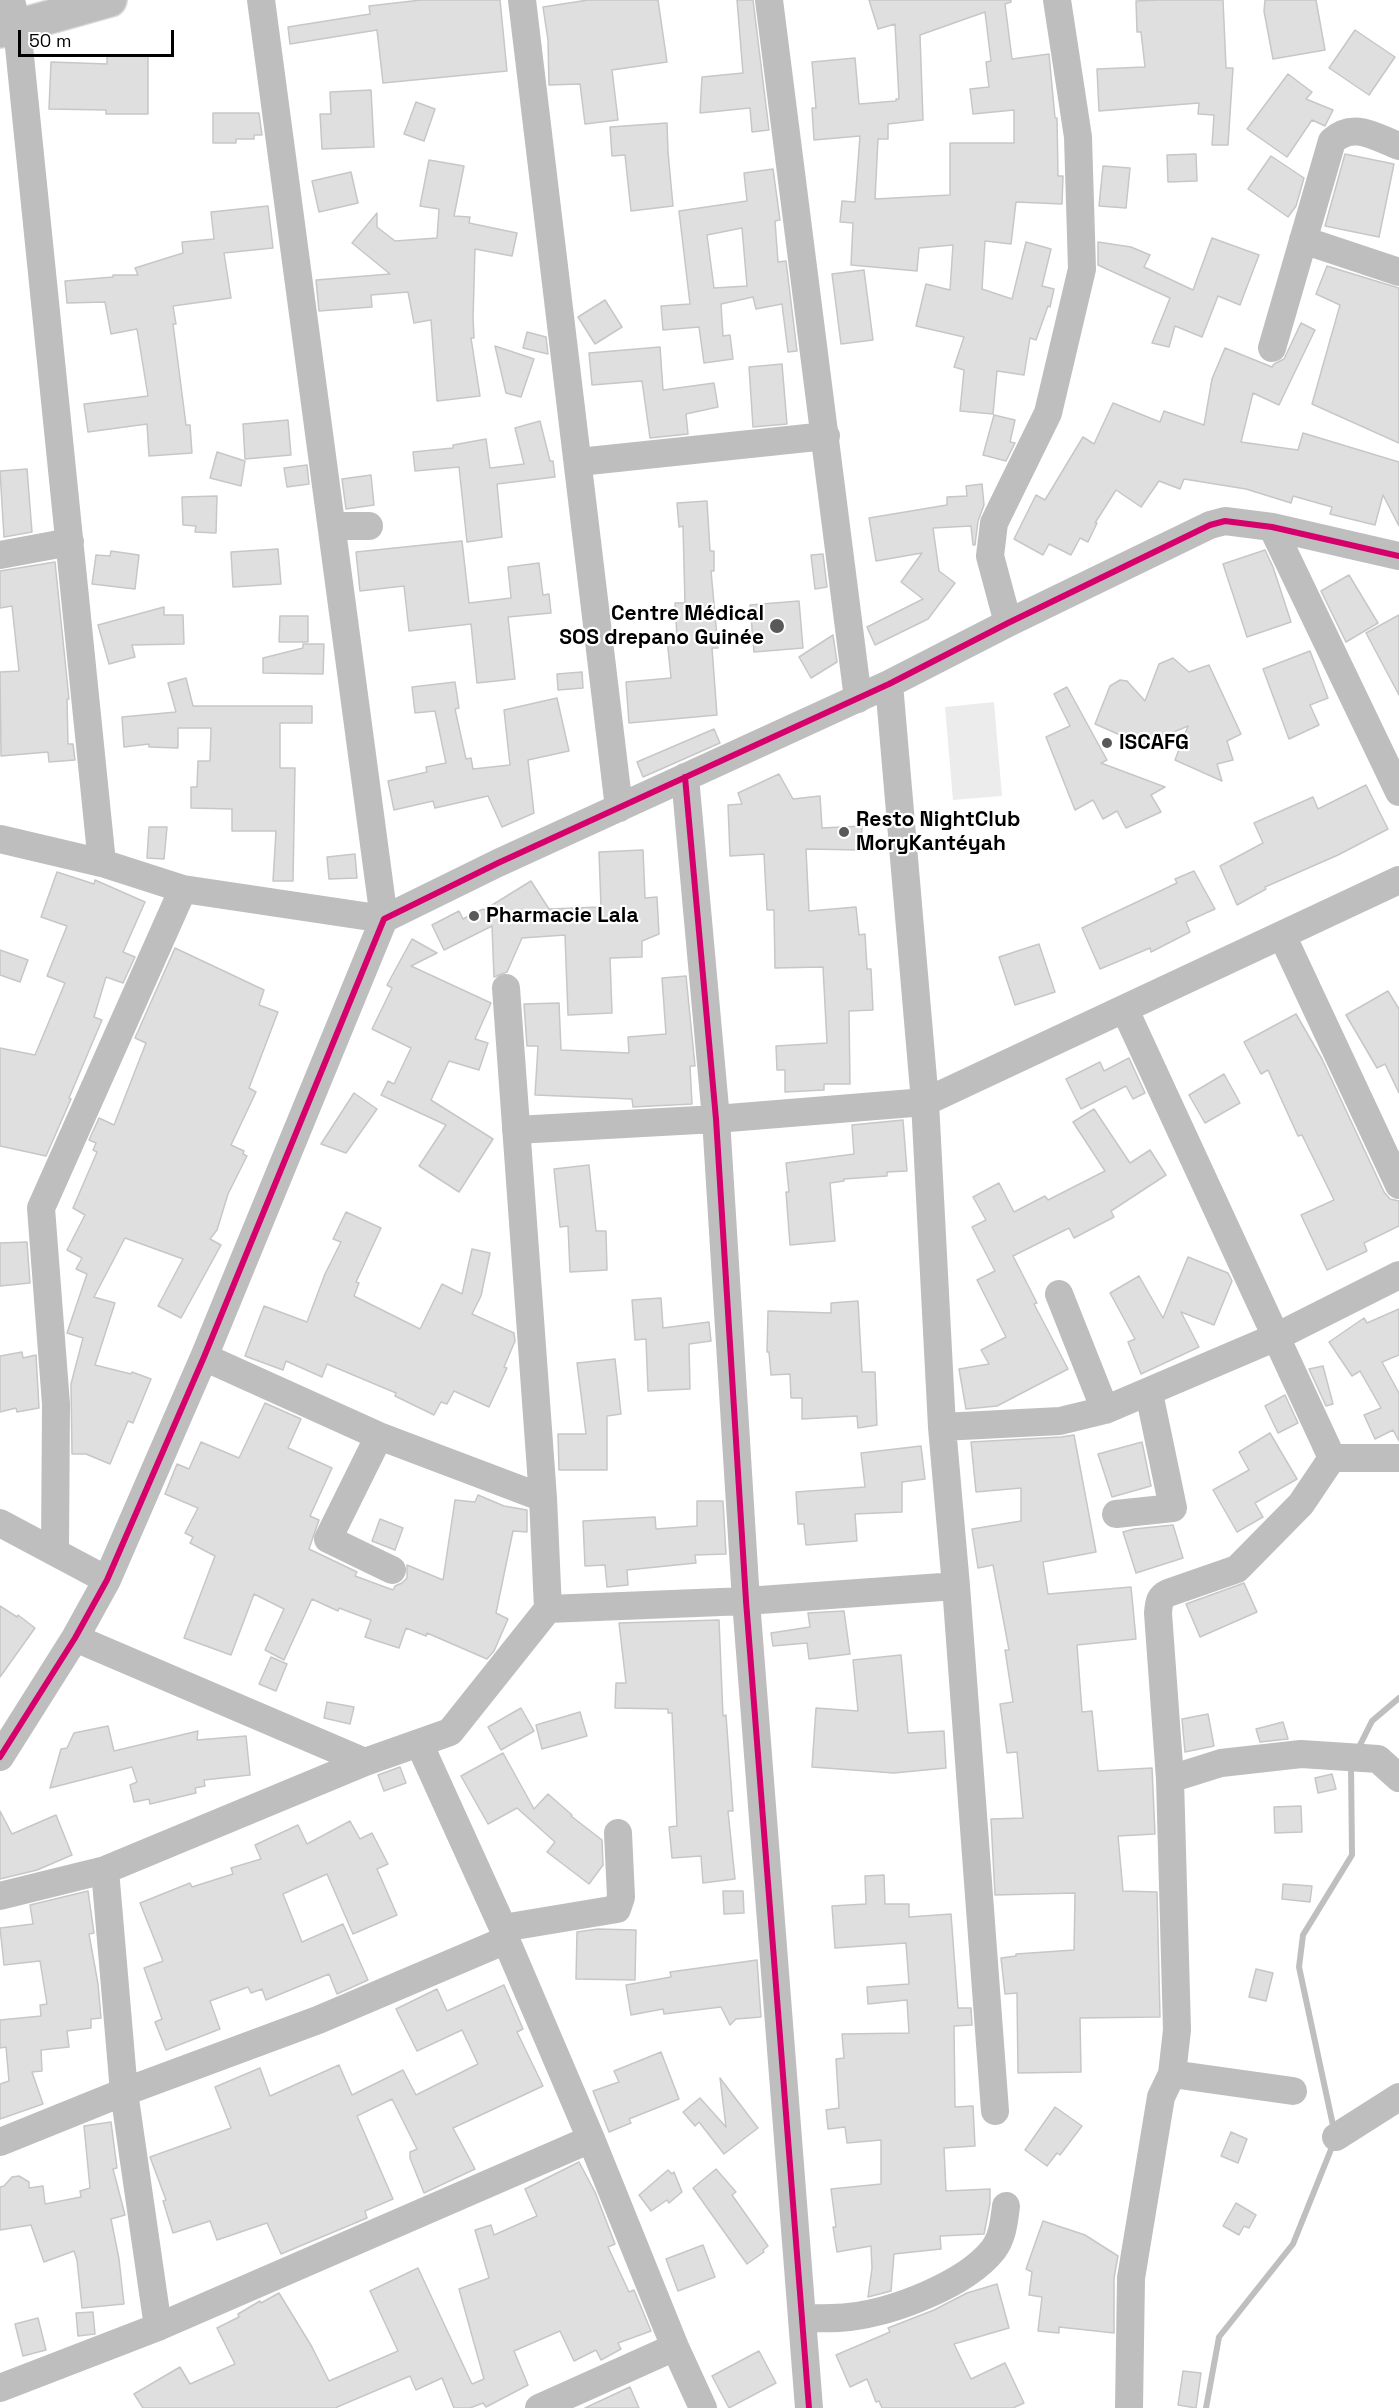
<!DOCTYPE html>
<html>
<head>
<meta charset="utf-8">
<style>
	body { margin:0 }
	#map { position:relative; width:1399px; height:2408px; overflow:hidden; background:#fff; font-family:"Space Grotesk",sans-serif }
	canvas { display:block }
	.scale { position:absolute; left:18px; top:30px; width:156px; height:27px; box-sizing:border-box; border:3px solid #000; border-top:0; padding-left:8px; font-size:18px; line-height:21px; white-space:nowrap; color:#000; -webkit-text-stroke:4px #fff; paint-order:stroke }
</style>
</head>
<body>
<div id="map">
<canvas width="1399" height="2408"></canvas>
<div class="scale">50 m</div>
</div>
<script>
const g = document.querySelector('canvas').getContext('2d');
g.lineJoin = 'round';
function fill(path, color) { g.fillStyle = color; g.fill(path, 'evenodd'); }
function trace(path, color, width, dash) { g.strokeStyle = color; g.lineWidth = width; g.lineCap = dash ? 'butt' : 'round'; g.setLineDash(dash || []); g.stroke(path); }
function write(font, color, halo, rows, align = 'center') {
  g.font = font + ' "Space Grotesk",sans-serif'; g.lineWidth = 4.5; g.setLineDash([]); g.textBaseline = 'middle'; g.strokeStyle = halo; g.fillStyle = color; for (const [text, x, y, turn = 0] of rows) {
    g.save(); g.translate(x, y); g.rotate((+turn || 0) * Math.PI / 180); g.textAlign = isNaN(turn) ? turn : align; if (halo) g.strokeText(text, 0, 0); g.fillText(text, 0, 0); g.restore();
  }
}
fill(new Path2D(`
	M994,702L1002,796L953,800L945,707Z`), '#ececec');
trace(new Path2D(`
	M1357,1751L1372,1721L1399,1698
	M1334,2130L1299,1967L1303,1935L1352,1855L1351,1765
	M1206,2408L1219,2337L1293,2244L1334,2142`), '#bfbfbf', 6);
const building = new Path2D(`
	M421,0H500L507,71L383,83L377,30L290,44L288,27L370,14L369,6Z
	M588,0H658L667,62L612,70L618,120L585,124L580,84L549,85L548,40L543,7Z
	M737,0H753L769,130L752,132L750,108L700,113L702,77L743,73Z
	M869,0H1011V2L1005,4L1012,59L1049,54L1055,118H1057L1058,176H1063L1062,204L1016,202L1011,244L985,241L982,289L1012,299L1026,242L1051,249L1042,286L1054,289L1050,307L1048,306L1036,340L1030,338L1024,375L997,371L993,414L960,411L964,370L954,367L964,337L916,326L926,284L950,290L953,245L919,248L917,271L851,265L853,223L840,222L842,201L855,202L860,136L814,140L812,108H816L812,62L855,58L859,104L896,101V99H899L895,24L878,29ZM985,12L991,61L986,62L989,87L970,89L973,114L1014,110V143H950V195L875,199L878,139H888V124L923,120L920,35Z
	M1157,0H1223L1226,68H1233L1228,145H1212L1214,115L1198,114L1199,103L1099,111L1097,69L1145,67L1141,32H1137L1136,1Z
	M1265,0H1316L1325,50L1273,59L1264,11Z
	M1355,30L1395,57L1369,95L1329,68Z
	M107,56H148V114H106V110L49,109L51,62L107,64Z
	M1288,74L1312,92L1306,99L1333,110L1325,126L1312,120L1287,157L1247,129Z
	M371,90L374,147L322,149L320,114H331L330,92Z
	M416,102L435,109L424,141L404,134Z
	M213,113H259L262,135H254V139H236V143H213Z
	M667,123L668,152L673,206L631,211L625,155L612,156L610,127Z
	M1196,154L1197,181L1168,182L1167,155Z
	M1345,154L1394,164L1379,237L1325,226Z
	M1271,156L1304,178L1296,206L1288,217L1248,189Z
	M429,160L464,166L454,216L470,217L469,223L517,233L512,256L475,249L473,318L474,338H471L480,396L437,401L431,320L414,323L408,292L371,295L372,307L319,311L316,280L390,274L352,243L377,213V227L395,241L437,238L439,209L420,206Z
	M1103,166L1130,168L1126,208L1099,206Z
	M773,169L780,220L775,221L778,262L786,261L797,351L788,352L782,304L756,309L753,297L721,304L723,336L730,335L733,359L704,363L699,327L663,330L661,306L690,304L679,211L747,201L744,173ZM742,228L747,286L714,288L707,235Z
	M351,172L358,203L319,212L312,181Z
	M268,206L273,248L224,253L231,298L173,306L176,324H173L186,425H190L192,453L149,456L147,424L88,432L84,404L148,396L137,329L111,334L105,302L67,303L65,281L113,277V275H138L135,268L183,253L182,242L214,239L211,212Z
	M1212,238L1259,255L1240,305L1218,296L1202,337L1175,326L1169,347L1152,343L1170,298L1098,265V242L1131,247L1150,255L1144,267L1193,290Z
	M1327,266L1399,288V443L1312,404L1340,305L1316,294Z
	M864,270L873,340L841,344L832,274Z
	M605,300L622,327L595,344L578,317Z
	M1301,323L1315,330L1279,405L1253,393L1241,442L1298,450L1303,433L1399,462V526L1383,495L1375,525L1330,514L1332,507L1293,496L1291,503L1246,489L1184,479L1180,489L1159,481L1141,507L1116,490L1095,523H1097L1088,542L1080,538L1071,555L1049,544L1043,555L1014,539L1036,495L1045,500L1083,437L1094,444L1113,403L1160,422L1164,411L1204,425L1212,379L1225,348L1272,367L1274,364L1284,359Z
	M527,332L546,337L548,354L523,348Z
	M495,346L534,359L521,397L506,393Z
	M660,347L663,390L714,383L718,407L686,414L688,434L650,438L642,381L592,385L589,353Z
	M782,364L787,424L753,427L749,367Z
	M994,415L1015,420L1010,442L1015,443L1006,461L983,455Z
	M288,420L291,455L245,459L243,424Z
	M540,421L550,461H553L555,477L497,484L502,537L467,542L459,467L415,471L413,452L453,448V445L486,439L490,468L524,464L515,428Z
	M217,452L245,461L241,486L210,478Z
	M307,465L309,484L287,487L284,468Z
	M27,469L32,532L4,537L0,471Z
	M371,475L374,505L346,509L342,479Z
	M982,484L984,505L978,521L975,545H973L971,526L933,528L939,571L955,583L928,619L875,645L867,627L923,599L901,582L922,553L876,561L869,518L947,505V497L967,496L966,486Z
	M217,496L216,533L195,532L196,526L183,525L182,497Z
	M707,501L710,551H714V571H711L718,648H712L717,715L629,723L626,682L671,678L667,638L677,637L675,603H685L683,526L679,527L677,503Z
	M462,541L469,603L511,598L508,567L539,563L543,595L549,594L551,613L508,617L515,679L477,683L471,624L409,631L404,586L360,591L356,552Z
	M278,549L281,584L233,587L231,552Z
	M1265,550L1273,567L1291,622L1247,637L1223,564Z
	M111,551L139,555L135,589L92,584L96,555L110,556Z
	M823,554L827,587L815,589L811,555Z
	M55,562L69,699H67L68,744H73L75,760L49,762L48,752L1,756L0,672L19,671L12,606L0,608V571Z
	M1349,575L1378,623L1346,642L1321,591Z
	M799,601L803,648L754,652L750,605Z
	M164,607V615H183L184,644L132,645L135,657L109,664L98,625Z
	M1399,615V695L1366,633Z
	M280,616H308V642H279Z
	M833,635L837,662L811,678L799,657Z
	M303,644H324L323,674L263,673V658L303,648Z
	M1310,651L1328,698L1310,705L1319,725L1289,739L1263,669Z
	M1173,658L1189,672L1209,665L1241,734L1227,741L1233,760L1217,764L1222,781L1175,760L1188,726L1143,745L1095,724L1110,686L1120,680L1127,681L1145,701L1159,664Z
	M582,672L583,688L558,690L557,674Z
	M186,678L193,706H312V723H280V768H295L293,881H273L276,831H232V809L191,808V787H197L198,761H210L211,728H178V748L149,747V744L124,747L122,717L176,712L168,683Z
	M455,682L459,708L455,709L466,759L471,758L473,769L510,765L504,710L557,698L569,751L528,760L534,813L502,827L488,796L435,808L433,801L394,810L388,781L427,772L426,767L446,763L435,711L415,713L412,687Z
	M1067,687L1107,760L1101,763L1165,787L1151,795L1161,812L1126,828L1117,811L1103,819L1093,800L1075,810L1046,737L1070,726L1054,694Z
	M714,729L720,743L643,777L637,762Z
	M779,774L793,799L820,796L822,828L862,826L861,850L806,849L809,911L856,907L859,935L865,934L867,969H871L873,1010L849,1011L850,1084H824V1090L785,1092V1070H777L776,1046L827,1043L823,967L775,968L774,910H767L764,854L730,856L728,805L742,804L738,793Z
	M1366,785L1388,829L1338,855L1265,887L1266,889L1237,905L1220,866L1263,843L1254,823L1313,797L1318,809Z
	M149,827H167L164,859L147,858Z
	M643,850L645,898L657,897L659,934L642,941V957L610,958L612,1013L568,1015L565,935L522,938L507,972L494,977L492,926L444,950L432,925L459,911L463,919L483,909L484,910L531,881L549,909L601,907L599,852Z
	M355,854L357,878L329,879L327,857Z
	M1194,871L1215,909L1186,922L1190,932L1151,952L1150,948L1100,969L1082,928L1177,883L1175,879Z
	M57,872L94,884L95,880L145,902L123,952L135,957L123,983L106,977L94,1017L102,1020L69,1098L71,1099L46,1156L0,1146V1048L35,1055L65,983L47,976L67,926L41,917Z
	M412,939L437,953L411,966L491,1003L475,1039L488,1043L479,1070L449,1061L431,1100L493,1139L459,1192L419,1166L446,1125L381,1095L388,1081L394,1084L411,1048L372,1029L392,988L387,985Z
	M1039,944L1055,992L1015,1005L999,957Z
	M175,948L264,990L259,1005L278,1012L249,1088L256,1092L231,1145L244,1151L243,1154L247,1156L228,1194L217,1230L210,1239L221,1245L181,1318L158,1306L183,1259L125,1238L94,1297L115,1303L95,1365L131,1374L132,1372L151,1379L133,1423L128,1421L110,1464L86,1454H72L71,1384L83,1338L67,1333L87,1274L76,1269L82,1258L67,1250L85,1215L73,1208L97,1152L93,1150L96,1143L89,1140L99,1118L114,1125L146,1043L135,1038Z
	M0,950L28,960L20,982L0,975Z
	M686,976L695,1066H690L692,1104L633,1107L632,1099L535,1095L538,1046H527L524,1004L559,1003L561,1050L629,1053L628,1037L666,1034L662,978Z
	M1388,991L1399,1009V1093L1385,1064L1377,1068L1346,1015Z
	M1296,1014L1322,1059L1384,1192L1390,1199L1399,1201V1226L1364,1243L1367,1251L1327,1270L1301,1215L1334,1200L1302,1135L1298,1136L1268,1070L1261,1074L1244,1042Z
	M1129,1058L1145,1093L1133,1099L1126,1086L1081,1109L1066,1079L1100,1062L1104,1071Z
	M1224,1074L1240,1103L1205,1123L1189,1095Z
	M354,1093L377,1109L346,1153L321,1144Z
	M1094,1109L1130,1163L1150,1150L1166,1175L1111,1211L1114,1217L1074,1238L1069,1228L1013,1256L1037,1303L1034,1304L1068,1369L997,1406L966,1409L959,1369L989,1364L981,1350L1006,1337L977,1280L995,1271L972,1227L986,1220L973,1197L999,1183L1014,1212L1045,1196L1048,1200L1105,1171L1073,1122Z
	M903,1120L907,1171L887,1172V1176L844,1179V1181L830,1183L835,1241L790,1245L786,1192H789L786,1163L854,1154L852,1125Z
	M589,1165L596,1231H606L607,1270L570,1272L568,1226L560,1227L554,1169Z
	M346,1212L381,1228L356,1282L359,1283L354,1296L420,1329L442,1284L462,1294L472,1249L490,1253L481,1296L472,1314L514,1333L515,1341L504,1367L507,1368L489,1407L454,1391L447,1404L441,1402L434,1415L395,1396L396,1393L327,1364L322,1377L286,1361L283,1370L245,1356L264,1306L307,1322L325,1274L341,1242L333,1239Z
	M27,1242L30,1283L0,1286V1243Z
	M1188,1257L1228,1273L1232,1281L1214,1325L1181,1312L1199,1347L1141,1374L1128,1342L1135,1339L1110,1293L1139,1276L1163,1318Z
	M661,1298L663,1328L709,1322L711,1341L689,1344L690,1389L648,1391L646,1339L635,1340L632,1300Z
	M858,1301L862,1372H875L877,1425L858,1428L857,1416L802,1419V1398H791L790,1374L771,1375L769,1352H767L768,1311L831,1313V1303Z
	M1399,1309V1355L1382,1362L1399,1393V1441L1393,1430L1375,1439L1364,1415L1381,1408L1360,1371L1352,1376L1329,1342L1364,1318L1367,1323Z
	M22,1352L23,1358L36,1355L39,1408L17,1412L16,1408L0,1412V1356Z
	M615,1359L621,1414L607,1416V1470H559L558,1434H586L577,1363Z
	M1323,1366L1333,1404L1326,1406L1309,1369Z
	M1285,1395L1298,1423L1278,1433L1265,1406Z
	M265,1403L301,1419L288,1448L332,1468L310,1516L319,1520L309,1549L357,1572L355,1576L393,1590L395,1586L402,1583L407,1578V1565L443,1580L455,1500L475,1502L478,1495L504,1506L527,1510V1532L513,1531L496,1613L508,1619L494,1651L487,1659L427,1633L426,1636L406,1628L399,1648L365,1637L371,1620L339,1608L338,1611L312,1599L284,1660L265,1650L284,1609L254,1594L231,1655L184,1638L215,1556L190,1543L193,1537L185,1533L198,1508L165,1494L177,1464L189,1469L201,1442L239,1458Z
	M1270,1433L1297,1479L1255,1503L1263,1517L1237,1532L1213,1490L1249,1470L1239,1452Z
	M1074,1435L1096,1552L1043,1562L1048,1594L1131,1587L1136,1639L1077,1645L1082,1712L1092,1711L1098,1771L1152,1768L1155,1834L1118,1836L1123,1891L1157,1892L1160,2017L1080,2018L1081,2072L1018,2073L1017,1993L1005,1994L1001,1958L1016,1956V1954L1074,1950L1075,1893L995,1895L991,1819L1023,1818L1017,1752L1007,1753L1000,1704L1013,1702L1005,1650H1009L993,1565L978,1568L972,1529L1021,1521V1488L976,1492L971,1442L1061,1437Z
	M1142,1442L1151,1486L1112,1497L1098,1454Z
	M921,1446L925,1479L902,1482V1512L855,1514L857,1541L806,1545L804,1524H798L796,1492L865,1487L861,1453Z
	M697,1501H723L726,1554L695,1555L696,1563L627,1570L628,1585L607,1587L605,1565L585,1566L583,1521L655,1517L656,1529L697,1526Z
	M380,1519L403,1528L395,1550L372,1541Z
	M1173,1525L1183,1558L1136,1573L1123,1532L1134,1529Z
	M1244,1583L1257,1612L1200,1637L1186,1604Z
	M0,1606L17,1617L18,1615L35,1628L0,1677Z
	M844,1611L850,1654L809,1659L807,1643L773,1646L771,1633L810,1627L808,1613Z
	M719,1620L723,1716L726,1715L733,1811H728L735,1879L703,1883L701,1856L672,1858L669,1827L677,1826L672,1713H668V1709L615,1708L616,1683H626L619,1623Z
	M901,1655L908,1733L944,1731L946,1768L894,1773L812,1767L816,1708L858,1711L853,1660Z
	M271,1657L287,1664L276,1691L259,1684Z
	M327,1702L354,1707L350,1724L324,1718Z
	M521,1708L534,1731L501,1750L488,1727Z
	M580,1712L587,1736L542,1749L536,1725Z
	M1208,1714L1214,1746L1185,1752L1182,1719Z
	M1283,1722L1288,1739L1260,1742L1256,1729Z
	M108,1726L114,1751L198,1731L197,1740L246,1736L250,1775L204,1780L205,1786L195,1788L196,1793L150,1804L149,1799L134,1802L130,1785L137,1782L132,1767L50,1788L61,1749L67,1748L74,1733Z
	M503,1753L534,1809L548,1794L572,1815L571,1816L602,1840L603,1865L589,1884L547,1852L555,1842L517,1808L488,1824L461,1776Z
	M400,1767L406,1783L384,1791L378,1775Z
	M1332,1774L1336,1789L1318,1793L1315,1778Z
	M1301,1806L1302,1832L1275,1833L1274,1807Z
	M0,1811L12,1834L56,1815L72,1855L37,1870L0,1879Z
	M350,1821L360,1839L372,1833L388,1864L377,1869L397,1915L353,1934L327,1874L283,1894L302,1942L343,1924L368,1980L337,1994L329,1974L266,2000L262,1989L251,1993L248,1987L210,2001L220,2029L166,2050L155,2022L162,2019L144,1968L163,1961L140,1903L190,1883L192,1887L233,1874L231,1868L261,1859L255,1845L298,1825L307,1844Z
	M884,1875L885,1904H909V1917L951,1914L958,2008H971L972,2025L954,2026L955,2107L973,2106L975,2146L944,2148L946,2191L990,2189V2203L984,2234L940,2236L941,2249L894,2254L891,2291L868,2297L872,2268L871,2246L837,2252L833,2227H836L831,2189L881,2184V2140L847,2143L845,2127L828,2129L826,2110L839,2108L836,2059L844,2058L842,2034L909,2033L907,2000L868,2004L867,1987L909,1984L906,1943L835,1948L832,1906L866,1904L865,1876Z
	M1283,1884L1312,1886L1310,1902L1282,1899Z
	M88,1891L94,1933L89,1934L98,1984L101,2018L91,2019V2028L67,2031L69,2047L41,2050L42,2071L32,2072L43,2104L0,2119V2084L9,2081L6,2047L0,2048V2020L41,2016L40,2005L47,2004L40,1961L4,1965L0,1928L33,1924L30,1905Z
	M723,1891H743L744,1913L724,1914Z
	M598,1929L636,1930L635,1980L576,1979L577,1932Z
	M757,1960L761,2017L736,2019L730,2025L721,2007L664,2014L663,2009L631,2015L626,1985L671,1977L670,1972Z
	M1256,1969L1273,1973L1266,2001L1249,1997Z
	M504,1985L523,2029L517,2032L543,2086L453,2128L475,2169L424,2193L410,2158V2152L417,2149L392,2099L357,2116L393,2199L365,2211L367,2218L281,2254L267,2223L217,2240L210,2221L173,2233L163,2201L166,2200L150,2157L231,2128L215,2087L260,2068L270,2096L339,2065L352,2095L403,2070L416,2095L478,2064L462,2030L417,2051L396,2009L437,1989L447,2011Z
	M661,2052L679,2099L629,2119L631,2123L609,2132L593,2091L619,2082L614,2071Z
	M720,2078L758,2128L724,2154L699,2122L695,2126L683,2112L700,2098L726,2127Z
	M1055,2107L1082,2126L1060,2155L1057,2153L1047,2166L1025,2150Z
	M111,2122L117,2168L113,2169L125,2215L111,2219L119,2259L124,2304L82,2308L77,2260L74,2251L44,2262L31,2225L0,2230V2187L4,2186L12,2177L19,2176L29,2182V2188L43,2186L45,2204L81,2197L80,2191L90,2188L84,2126Z
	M1231,2132L1247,2139L1238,2163L1221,2156Z
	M579,2162L595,2192L615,2244L608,2247L629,2292L634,2290L651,2331L618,2343L621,2349L601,2360L596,2350L574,2361L560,2331L514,2351L528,2385L486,2407L483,2403L470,2408H454L442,2378L416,2390L410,2376L335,2408H143L134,2394L180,2367L190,2384L235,2364L217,2328L239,2317L238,2314L260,2301L261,2303L279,2293L312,2347L329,2381L398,2351L370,2291L418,2268L472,2384L484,2379L459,2289L489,2278L475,2230L491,2225L494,2235L537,2216L525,2189Z
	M716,2169L736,2192L732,2195L768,2246L763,2250L764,2252L747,2264L693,2188Z
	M668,2170L672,2174L674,2172L682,2192L669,2203L667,2200L651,2211L639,2195Z
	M1236,2203L1256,2215L1249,2228L1244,2226L1239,2235L1223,2226Z
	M1043,2221L1085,2235L1118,2256L1114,2278V2333L1059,2327V2333L1038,2331L1042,2297L1029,2295L1032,2272L1026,2269Z
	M703,2245L715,2277L678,2291L666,2259Z
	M997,2284L1009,2328L954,2344L971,2379L1005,2363L1024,2403L1013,2408H882L879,2401L876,2402L867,2379L850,2387L836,2355L890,2332L888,2328L934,2310L967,2293Z
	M93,2312L95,2334L78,2336L76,2313Z
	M38,2318L46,2350L23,2356L15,2324Z
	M759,2351L776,2383L729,2408L712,2376Z
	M1183,2371L1201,2373L1196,2408L1178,2405Z
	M630,2387L639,2408H585Z`);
fill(building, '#dfdfdf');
trace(building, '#c7c7c7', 1.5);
const major = new Path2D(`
	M0,31L110,0`);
trace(major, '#dbdbdb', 36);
trace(new Path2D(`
	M11,0L17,27L102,863
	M522,0L619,808
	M769,0L858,699
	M1303,240L1399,272
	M1272,348L1332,141C1354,121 1375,137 1399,146
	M579,462L826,436
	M332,526H369
	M1272,527L1399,792
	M0,555L70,542
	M1008,623L990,556L994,523L1048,413L1082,269L1078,137L1057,0
	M889,684L925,1102L942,1427L956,1586L995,2111
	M685,777L716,1119L746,1601L809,2408
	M0,839L102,863L183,889L384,919L261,0
	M1282,935L1399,1185
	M1125,1010L1332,1458
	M516,1130L716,1119L925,1102L1399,880
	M1059,1294L1105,1410
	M204,1357L379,1436L543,1498
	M942,1427L1060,1421L1105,1410L1276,1337L1399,1275
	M379,1436L328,1539L392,1570
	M1332,1458H1399
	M1116,1514L1173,1508L1149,1393
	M0,1523L107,1580
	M55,1551L56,1404L41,1208L183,889
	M548,1609L746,1601L956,1586
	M75,1638L365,1762
	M419,1743L503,1928L506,1940L591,2139L675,2347L703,2408
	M0,1757L75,1638L107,1580L204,1357L384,919L498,863L889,684L1008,623L1210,525L1225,521L1272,527L1399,556
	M1170,1779L1221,1763L1301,1754L1378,1759L1399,1778
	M105,1870L124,2092L158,2327
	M0,1896L105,1870L365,1762L450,1732L548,1609L543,1498L506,988
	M503,1928L617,1909L621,1897L618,1833
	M1172,2074L1293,2091
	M1336,2137L1399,2097
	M0,2142L124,2092L318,2020L506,1940
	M803,2318C818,2318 834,2319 849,2317C893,2312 965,2285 993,2250C1003,2237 1004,2221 1006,2206
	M0,2388L158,2327L591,2139
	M539,2408L675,2347
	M1129,2408L1131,2278L1161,2097L1172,2074L1177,2030L1170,1779L1158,1613C1159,1603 1159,1597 1168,1593L1237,1569L1301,1504L1332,1458`), '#bebebe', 28);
trace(major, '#bebebe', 33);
trace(new Path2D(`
	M685,777L716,1119L746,1601L809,2408
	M0,1757L75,1638L107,1580L204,1357L384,919L498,863L889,684L1008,623L1210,525L1225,521L1272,527L1399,556`), '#d6006c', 6);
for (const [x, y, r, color] of [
	[777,626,8,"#595959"],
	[1107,743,6,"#595959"],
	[844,832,6,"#595959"],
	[474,916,6,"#595959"]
]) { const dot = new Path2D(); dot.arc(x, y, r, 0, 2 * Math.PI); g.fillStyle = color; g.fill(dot); trace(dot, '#fff', 2); }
write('bold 21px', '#000', '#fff', [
	["Centre Médical",764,614,"right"],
	["SOS drepano Guinée",764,638,"right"],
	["ISCAFG",1119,743],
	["Resto NightClub",856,820],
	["MoryKantéyah",856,844],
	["Pharmacie Lala",486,916]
], 'left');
</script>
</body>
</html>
